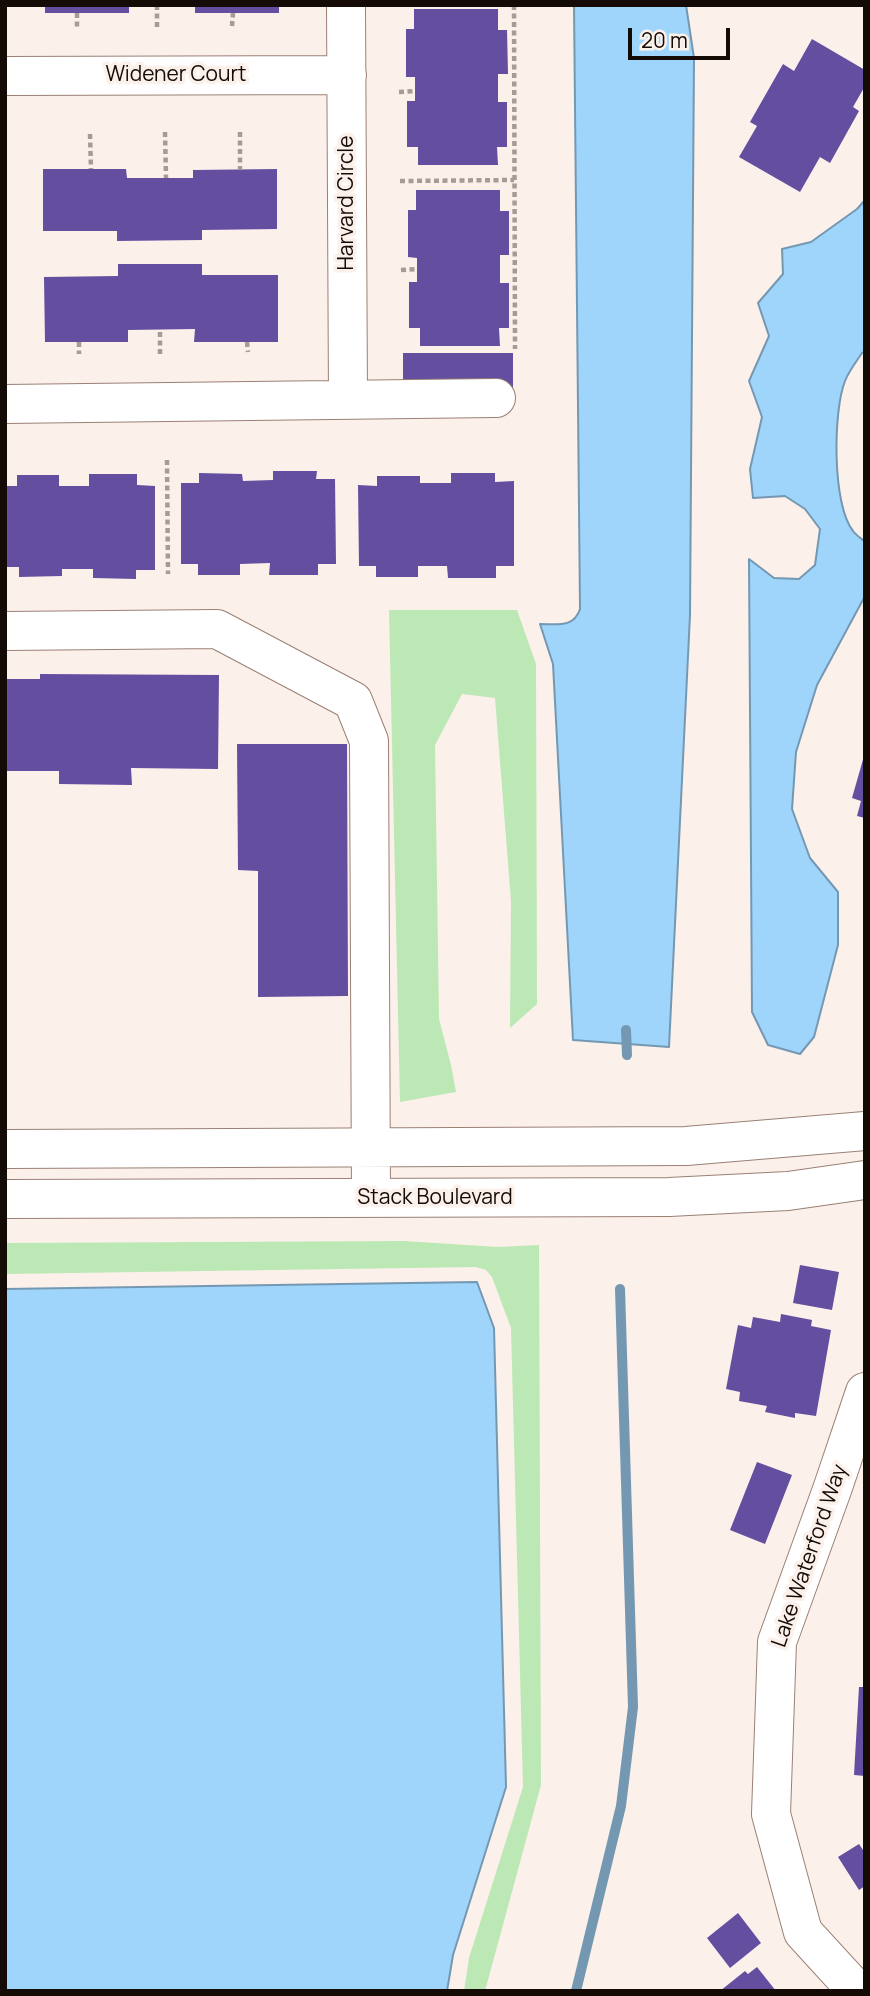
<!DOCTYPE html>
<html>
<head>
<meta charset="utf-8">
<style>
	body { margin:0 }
	#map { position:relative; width:870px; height:1996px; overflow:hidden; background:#fcf0eb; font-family:Manrope,sans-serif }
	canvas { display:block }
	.frame { position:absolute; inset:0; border:7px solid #140b07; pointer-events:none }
	.scale { position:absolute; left:628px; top:28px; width:102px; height:32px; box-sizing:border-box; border:4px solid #140b07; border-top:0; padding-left:9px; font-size:21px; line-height:24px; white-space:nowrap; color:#140b07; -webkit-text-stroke:5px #fcf0eb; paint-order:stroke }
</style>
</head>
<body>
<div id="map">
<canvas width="870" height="1996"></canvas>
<div class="frame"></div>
<div class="scale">20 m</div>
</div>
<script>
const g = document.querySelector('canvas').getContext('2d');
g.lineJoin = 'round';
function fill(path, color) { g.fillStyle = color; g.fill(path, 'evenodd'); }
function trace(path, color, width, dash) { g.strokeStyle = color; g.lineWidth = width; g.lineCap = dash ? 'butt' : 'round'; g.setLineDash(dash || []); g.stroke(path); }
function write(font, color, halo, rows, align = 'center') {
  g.font = font + ' Manrope,sans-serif'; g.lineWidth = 7; g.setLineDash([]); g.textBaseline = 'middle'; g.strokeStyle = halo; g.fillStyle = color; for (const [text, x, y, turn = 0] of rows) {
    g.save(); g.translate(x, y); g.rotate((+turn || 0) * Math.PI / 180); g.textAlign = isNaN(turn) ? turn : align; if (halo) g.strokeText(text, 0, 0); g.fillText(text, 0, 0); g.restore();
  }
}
fill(new Path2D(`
	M389,610H517L536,664L537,1004L510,1028L511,901L495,698L462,694L435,745L439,1019L451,1065L456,1092L400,1102Z
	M404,1241L498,1247L539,1245L541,1785L485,1991H464L469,1958L523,1787L511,1328L492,1277L486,1270L476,1267L5,1274V1243Z`), '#bce8b5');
const water = new Path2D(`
	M574,5H686L694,58L690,615L669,1047L573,1040L553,664L540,624C557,624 574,628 580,609Z
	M865,200V351L862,353C856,362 849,371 845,381C833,411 832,505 853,531C856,535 861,538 865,542V596L817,685L796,752L792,809L810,858L838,892V945L814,1037L800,1054L768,1045L752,1012L749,559L774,578L799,579L815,565L820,529L805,509L785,496L753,498L750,469L762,417L749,381L769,336L758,303L783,274L782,249L811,242L857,209Z
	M477,1282L494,1328L506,1787L453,1955L447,1991H5V1289Z`);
fill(water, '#9fd5fb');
trace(water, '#7598b2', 2);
trace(new Path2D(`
	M626,1030L627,1055
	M576,1991L621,1806L633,1707L620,1289`), '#7598b2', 10);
fill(new Path2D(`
	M45,5H129V13H45Z
	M195,5H279V13H195Z
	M414,9H498V30H507L508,74H498V102H507V147H497L498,165H418V147H407V101H415V77H406V29H414Z
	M812,39L865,70V86L853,107L859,111L830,163L820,157L800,192L739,157L757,126L750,122L783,64L794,71Z
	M43,169H126L127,178H193V170L277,169V229L202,230V240L117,241V231H43Z
	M416,190H500V211H509V255H500V283H509V328H499L500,346H420V328H409V282H417V258L408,257V210H416Z
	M118,264H202V275H278V342H194L195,329L128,330V342H45L44,277L118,276Z
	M403,353H513V391L403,392Z
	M273,471H317L316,479H335L336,564H318V575H269L270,563L240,564V575H198V564H181V483H199V473L242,474L243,481L273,480Z
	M451,473H495V482L514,481V566H496V578H448L447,566H418V577H376V566H359L358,485L377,486V476H420V483H451Z
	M89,474H137V485L155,486V570H136V579L93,578V569H62V576L19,577V567H5V486H17V475H59V486H89Z
	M40,674L219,675L218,769L131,768L132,785L59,784V771H5V679H40Z
	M237,744H347L348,996L258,997V871L238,870Z
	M864,756H865V818L857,816L861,801L852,798Z
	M800,1265L839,1272L832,1310L793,1303Z
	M781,1314L812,1320L811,1326L831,1330L816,1416L795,1413V1418L765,1412L767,1406L739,1401L740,1392L726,1389L738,1325L751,1328L753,1317L780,1322Z
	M757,1462L792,1475L765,1544L730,1530Z
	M859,1687H865V1776L854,1775Z
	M859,1844L865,1853V1886L859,1890L838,1857Z
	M738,1913L761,1943L730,1968L707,1938Z
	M757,1967L776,1991H720L745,1971L748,1974Z`), '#634ea0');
const minor = new Path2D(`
	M346,5L348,400
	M5,76L347,75
	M5,404L496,398
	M5,631L217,629L353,701L369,741L371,1198
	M5,1149L686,1146L865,1131
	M5,1199L669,1197L788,1191L865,1180
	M857,1991L803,1932L771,1814L777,1642L833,1487L865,1392`);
trace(minor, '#9a8075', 40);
trace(new Path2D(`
	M157,5V27
	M514,5L515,349
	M77,13V27
	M232,26L233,13
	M399,92L415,91
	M165,132L166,178
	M240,132V170
	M90,134L91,169
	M400,181L514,180
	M401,270L417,269
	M79,342V354
	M247,342L248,352
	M160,354V330
	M167,460L168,574`), '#a69b97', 4.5, [5, 3.5]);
trace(minor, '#fff', 38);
write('21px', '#140b07', '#fcf0eb', [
	["Widener Court",176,75],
	["Harvard Circle",347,203,-90],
	["Stack Boulevard",435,1198],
	["Lake Waterford Way",810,1556,-71]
]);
</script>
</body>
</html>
